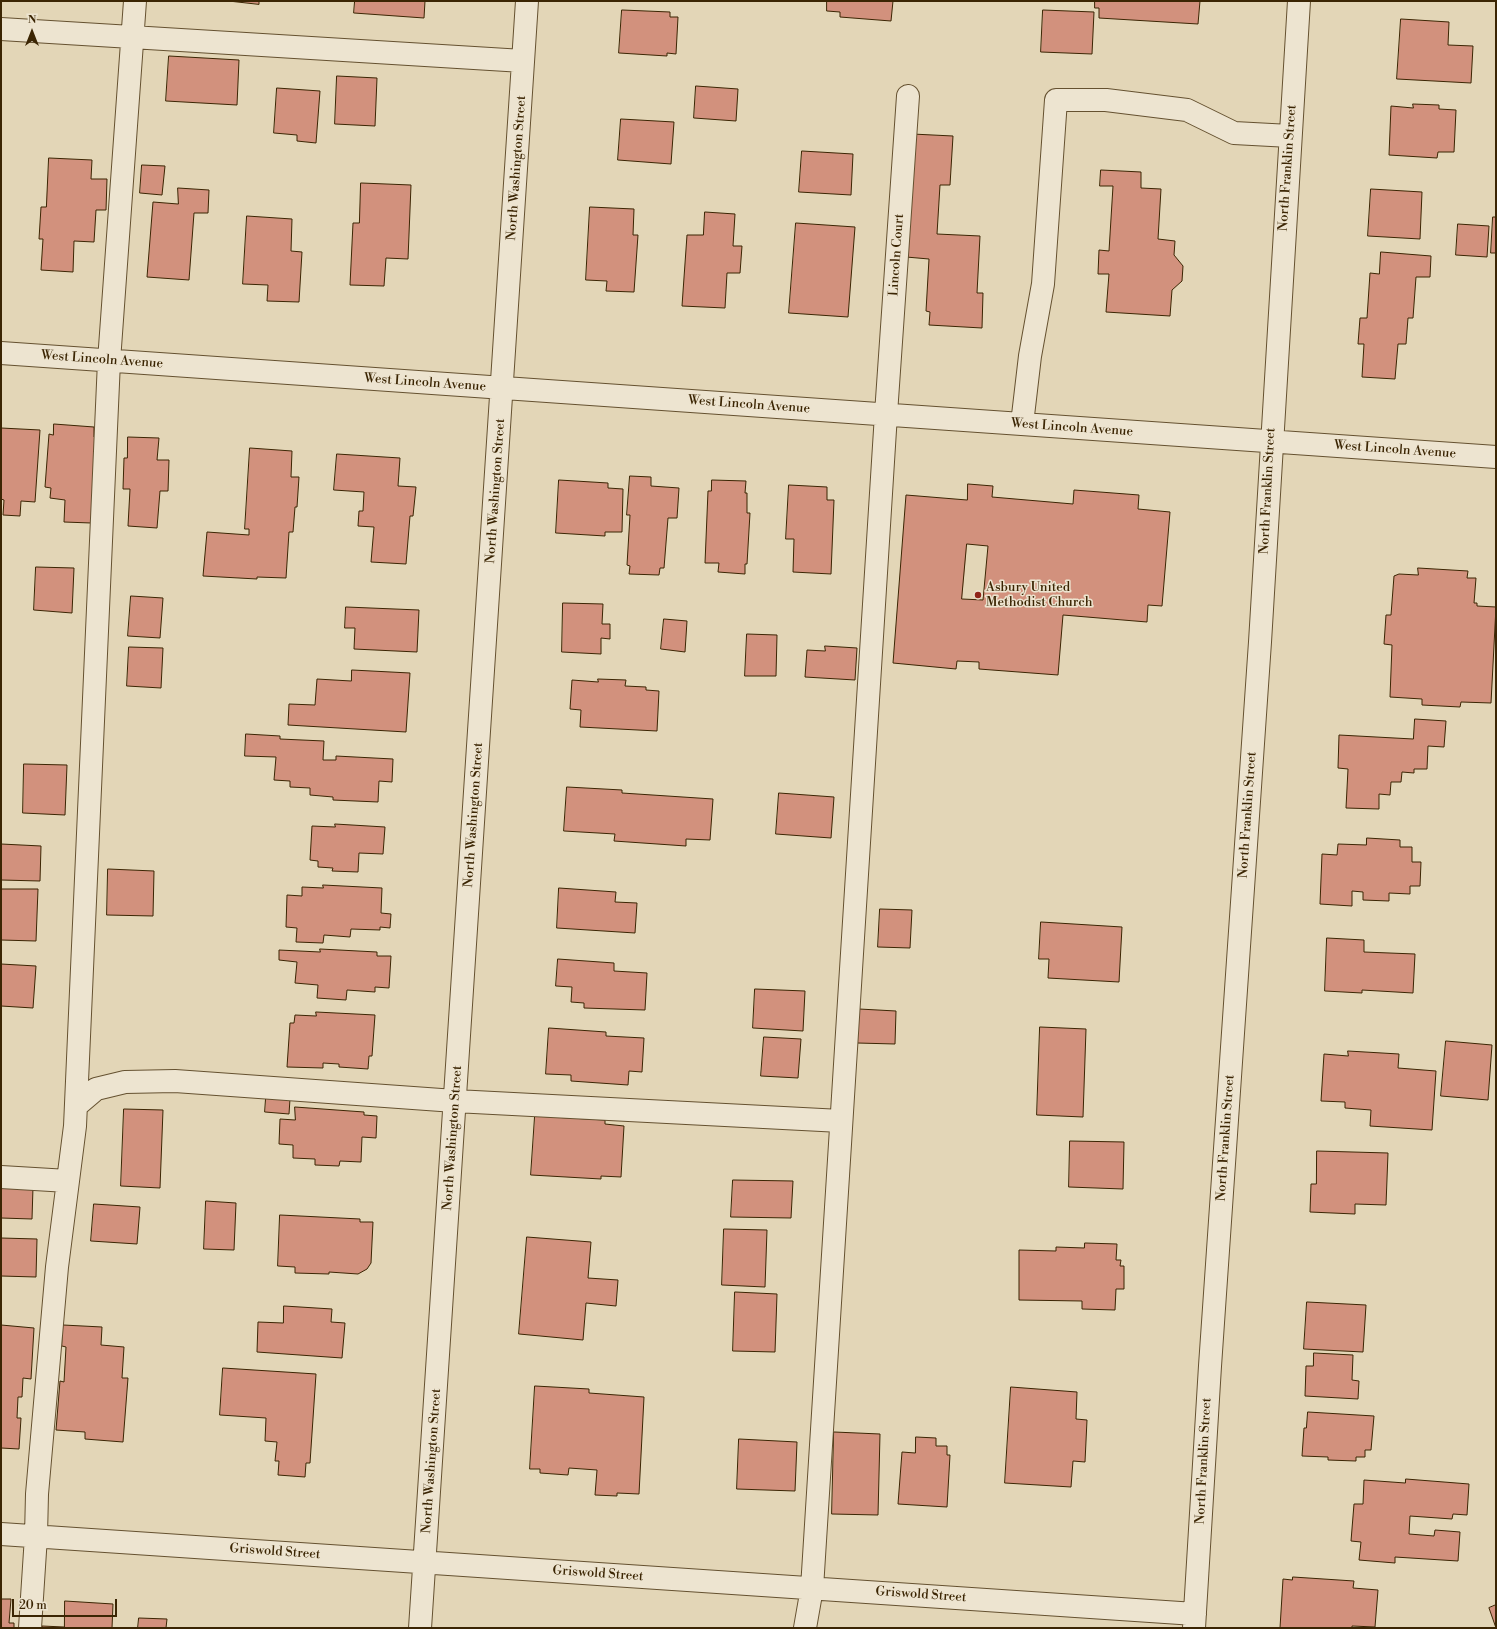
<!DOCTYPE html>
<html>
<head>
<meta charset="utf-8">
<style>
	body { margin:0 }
	#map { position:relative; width:1497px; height:1629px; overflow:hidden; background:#e3d6b7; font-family:"Libre Bodoni",serif }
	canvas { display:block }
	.frame { position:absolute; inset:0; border:2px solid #3b2503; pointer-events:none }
	.north { position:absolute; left:12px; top:12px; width:40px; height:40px; -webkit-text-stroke:3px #ede4d0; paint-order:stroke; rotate:0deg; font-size:11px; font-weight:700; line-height:16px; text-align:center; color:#3b2503 }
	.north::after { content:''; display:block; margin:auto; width:14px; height:18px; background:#3b2503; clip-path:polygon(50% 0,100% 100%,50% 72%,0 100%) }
	.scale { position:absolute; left:12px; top:1599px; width:105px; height:18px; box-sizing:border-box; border:2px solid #3b2503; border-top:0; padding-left:5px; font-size:12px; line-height:14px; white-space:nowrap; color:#3b2503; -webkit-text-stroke:3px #ede4d0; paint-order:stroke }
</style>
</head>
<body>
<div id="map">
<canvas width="1497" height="1629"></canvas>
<div class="frame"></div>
<div class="north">N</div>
<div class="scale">20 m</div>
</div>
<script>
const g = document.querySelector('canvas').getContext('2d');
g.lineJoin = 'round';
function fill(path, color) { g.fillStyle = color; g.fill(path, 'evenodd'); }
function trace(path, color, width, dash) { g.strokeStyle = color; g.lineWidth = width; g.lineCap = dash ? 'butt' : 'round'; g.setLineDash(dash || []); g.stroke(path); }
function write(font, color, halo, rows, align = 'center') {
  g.font = font + ' "Libre Bodoni",serif'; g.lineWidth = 3; g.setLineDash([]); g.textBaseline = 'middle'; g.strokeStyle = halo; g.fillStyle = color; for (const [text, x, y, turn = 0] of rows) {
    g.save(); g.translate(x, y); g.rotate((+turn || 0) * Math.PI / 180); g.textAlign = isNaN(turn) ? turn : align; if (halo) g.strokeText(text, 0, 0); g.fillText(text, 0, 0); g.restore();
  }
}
const building = new Path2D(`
	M229,1H259V4Z
	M355,1H425L424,18L354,13Z
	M827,1H893L891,21L840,17V12L827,11Z
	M1095,1H1200L1198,24L1099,18V8H1095Z
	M622,10L670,12V17H678L676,54L667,53V56L619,53Z
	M1043,10L1094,12L1092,54L1041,52Z
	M1401,19L1449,22L1448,45L1473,46L1471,83L1397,79Z
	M169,56L239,60L237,105L166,101Z
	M337,76L377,78L375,126L335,124Z
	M696,86L738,89L736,121L694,118Z
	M277,88L320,91L316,143L297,141V135L274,133Z
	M1413,104L1439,105V109L1456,110L1454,152H1438L1437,158L1389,155L1391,106L1413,108Z
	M621,119L674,122L671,164L618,160Z
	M912,134L953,136L950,185H940L937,234L980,236L977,293H983L982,328L929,325L930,312L926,311L929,259L906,257Z
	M802,151L853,154L851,195L799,192Z
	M49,158L92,160L91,179H107L106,210H96L94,242L74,241L73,272L41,270L43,239H39L41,207H46Z
	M142,165L165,166L162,195L140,193Z
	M1101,170L1141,172V188L1161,189L1158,239L1175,241L1174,255L1183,266L1182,281L1172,290L1170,316L1106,312L1109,274H1098L1099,250L1109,251L1113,186H1100Z
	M361,183L411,185L408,259L386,258L384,286L350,285L353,223H359Z
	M178,188L209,190L208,213H194L189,280L147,277L153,202L178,204Z
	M1371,189L1422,192L1420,239L1368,236Z
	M590,207L634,209L633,235H638L634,292L606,291L607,281L586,280Z
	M705,212L735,214L733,246H742L740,273H727L725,308L682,306L687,235H703Z
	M247,216L292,219L291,251L302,252L299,302L267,301L268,285L243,284Z
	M1493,217H1496V253H1491Z
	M796,223L855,227L848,317L789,313Z
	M1458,224L1489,226L1487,257L1456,255Z
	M1381,252L1431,256L1430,277H1416L1413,318H1408L1406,344H1398L1395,379L1362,377L1364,344H1358L1360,318H1367L1370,273L1379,274Z
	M54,424L94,427V437L97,438L91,523L64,522L65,500L50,498L51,488L45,487L49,434L53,435Z
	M1,428L40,430L35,502L21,501L20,516L3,515L4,500L1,499Z
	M128,437L159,438L157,460H169L168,491H160L157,528L128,526L130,489H123L124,458H127Z
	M250,448L292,451L291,477H299L297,507H295L293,532H289L286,578L257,577V579L203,576L207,532L249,535V529H245Z
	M337,454L400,458L398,486L416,487L413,516H410L406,564L371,562L374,527L358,526L359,511H363L364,492L334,490Z
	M630,476L651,477V486L679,488L677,518H668L664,568H660L659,575L629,574L630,566L627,565L630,515H627Z
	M559,480L608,483V488L623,489L622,532H605V536L556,533Z
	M712,480L746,481L745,493H747V513H750L747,564H745V574L718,572L719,563H705L708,491H711Z
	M968,484L993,486L992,497L1073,504L1074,490L1139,495L1138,509L1170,512L1162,606L1148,605L1147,622L1063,615L1058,675L979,669V662L957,661L956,669L893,663L906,495L967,500ZM967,544L988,546L983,600L962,599Z
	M789,485L827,487V500H834L831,574L793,572L794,539H786Z
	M36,567L74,568L72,613L34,610Z
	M1418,568L1468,571L1467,578H1476L1474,603H1477V606L1496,607L1491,703L1461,702L1460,707L1422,705V699L1390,697L1392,645L1384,644L1386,615H1391L1394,576L1399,574L1418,575Z
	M131,596L163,598L160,638L128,636Z
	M563,603L603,604L602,624H610V639L601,638V654L562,652Z
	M346,607L419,610L417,652L354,649L355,628H345Z
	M664,619L687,621L685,652L661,649Z
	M747,634L777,635L776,676H745Z
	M825,646L857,648L855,680L805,677L807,650L825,651Z
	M129,647L163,648L161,688L127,686Z
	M352,670L410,673L406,732L288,725L289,704L315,705L317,679L351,681Z
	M598,679L626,680L625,686L646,687V690L659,691L657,731L580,727L581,710L570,709L572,680L598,682Z
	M1415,719L1446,721L1444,747L1428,746L1427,769H1414V773L1402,772L1401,782H1391L1390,795L1379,794V809L1346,808L1348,769L1338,768L1339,735L1413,739Z
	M246,734L280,736V739L324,741L323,760H336V756L393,759L392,782L379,781L378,802L333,800V797L310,795V788L290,787V781L274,780L276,757L245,756Z
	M24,764L67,765L65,815L23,813Z
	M567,787L622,790V793L713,799L710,840L686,839V846L614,841L615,834L564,831Z
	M779,793L834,797L831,838L776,834Z
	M335,824L385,827L383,854L359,853L358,872L332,871L333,868L318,867V861L310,860L312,826L335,827Z
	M1367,838L1400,840V847H1412V862H1421L1420,886H1410V894L1389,893V901L1363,900V892L1352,891V906L1320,904L1322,854L1337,855L1338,844L1366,845Z
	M1,844L41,846L40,881L1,880Z
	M108,869L154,871L153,916L107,915Z
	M323,885L382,888L381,913L391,914L390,928L380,927V930L351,929L350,937L324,935L323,943L296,942L297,928L286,927L287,895L302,896V887L323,888Z
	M559,888L616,892L615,902L637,903L635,933L557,928Z
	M1,889H38L36,941L1,940Z
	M880,909L912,910L910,948L878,947Z
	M1041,922L1122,927L1119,982L1048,978L1049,959H1039Z
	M1327,938L1364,940V952L1415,954L1413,993L1362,990V993L1325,991Z
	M320,949L377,952V956H391L389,988L375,987V992L347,990L346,1000L317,998L318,985L295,983L297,962L279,960V950L320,952Z
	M558,959L614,963V971L647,973L645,1010L584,1008V1003L571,1002L572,987L556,986Z
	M1,964L36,966L33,1008L1,1006Z
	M755,989L805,991L803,1031L753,1028Z
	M859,1009L896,1011L895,1044L857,1043Z
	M316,1012L375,1015L372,1056H369L368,1069L339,1067V1064L323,1063V1068L287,1067L290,1023H294L295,1015L316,1016Z
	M1040,1027L1086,1029L1083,1117L1037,1115Z
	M549,1028L606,1032V1036L644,1038L642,1072L629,1071L628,1085L571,1081V1075L546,1074Z
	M764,1037L801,1039L798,1078L761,1076Z
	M1446,1041L1492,1045L1488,1100L1441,1096Z
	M1348,1051L1399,1054L1398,1068L1436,1071L1432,1130L1370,1126L1371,1110L1345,1108V1102L1321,1101L1324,1054L1348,1056Z
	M266,1098L290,1099L289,1114L265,1112Z
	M295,1107L364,1112V1115L377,1116L376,1138L362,1137L361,1162L340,1161L339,1166L315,1165V1159L293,1158V1145L279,1144L280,1119L295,1120Z
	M124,1109L163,1110L160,1188L121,1186Z
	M535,1116L605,1120V1124L624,1126L621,1177L601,1176V1179L531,1175Z
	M1070,1141L1124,1142L1123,1189L1069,1187Z
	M1317,1151L1388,1153L1386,1205L1355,1204V1214L1310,1212L1311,1184H1316Z
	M733,1180L793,1181L791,1218L731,1217Z
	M1,1186L33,1187L32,1219L1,1218Z
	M206,1201L236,1203L234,1250L204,1249Z
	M94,1204L140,1207L137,1244L91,1241Z
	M280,1215L360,1219V1222H373L371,1263L367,1269L358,1274L329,1272V1274L295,1273V1267L278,1266Z
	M724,1229L767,1230L765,1287L722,1285Z
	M527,1237L591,1242L588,1278L618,1280L616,1306L586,1303L583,1340L519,1334Z
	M1,1238L37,1239L36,1277L1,1276Z
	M1085,1243L1117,1244L1116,1260H1121L1120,1266H1124V1289H1116L1115,1310L1082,1309V1301L1019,1300V1250L1056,1251V1247L1084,1248Z
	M735,1292L777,1294L775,1352L733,1351Z
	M1307,1302L1366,1305L1363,1352L1304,1349Z
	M284,1306L332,1309L331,1322L345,1323L342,1358L257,1352L258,1322L283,1323Z
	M1,1325L34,1328L31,1379L23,1378L22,1397H18L17,1418H21L19,1449L1,1448Z
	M63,1325L102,1327L101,1345L124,1347L122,1378H128L123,1442L85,1439V1432L56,1430L60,1381L64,1382L66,1347L62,1346Z
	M1314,1353L1353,1355L1352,1380L1359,1381L1358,1399L1305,1396L1306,1366H1313Z
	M223,1368L316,1374L310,1463H306L305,1477L278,1475L279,1461H275L277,1442L265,1441L266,1418L220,1415Z
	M535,1386L589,1389V1393L644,1397L639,1494L617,1493V1496L595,1495L597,1470L569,1468L568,1475L540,1473V1469H530Z
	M1011,1387L1077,1392L1076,1419L1087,1420L1085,1462L1073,1461L1071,1487L1005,1483Z
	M1308,1412L1374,1416L1371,1450H1365V1457H1356V1461L1328,1460V1457L1302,1456L1304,1428H1306Z
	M834,1432L880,1434L878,1515L832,1514Z
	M916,1437L936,1438V1446H947V1455H950L947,1507L898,1504L902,1452L915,1453Z
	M739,1439L797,1442L795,1491L737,1489Z
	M1406,1479L1469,1484L1467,1515L1453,1514L1452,1519L1410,1516L1409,1534L1434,1536L1435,1530L1460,1532L1458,1561L1395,1557V1563L1359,1560L1361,1542L1351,1541L1354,1504H1363L1364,1480L1405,1483Z
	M1293,1577L1354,1581L1353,1588L1378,1590L1375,1627L1352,1626V1628H1280L1283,1579L1292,1580Z
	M1,1599H11L9,1623H14V1628H1Z
	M65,1601L113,1604L112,1628H42V1626L64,1627Z
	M1496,1605V1628L1489,1608Z
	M139,1618L167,1619L166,1628H138Z`);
fill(building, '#d2917d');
trace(building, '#3b2503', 1);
const minor = new Path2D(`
	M1,29L523,61
	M1,353L1496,457
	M1022,424L1030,356L1043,284L1056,100H1106L1187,110L1234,133L1290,136
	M76,1106L96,1089L125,1082L175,1081L455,1101L841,1121
	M1,1177L68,1181
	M1,1534L1195,1614
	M30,1628L36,1536L37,1494L57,1267L75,1126L109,361L135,1
	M420,1628L527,1
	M805,1628L812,1588L886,414L908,96
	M1194,1628L1210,1366L1260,642L1299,1`);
trace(minor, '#655130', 24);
trace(minor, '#ede4d0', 22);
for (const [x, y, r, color] of [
	[978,595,4,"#8f2418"]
]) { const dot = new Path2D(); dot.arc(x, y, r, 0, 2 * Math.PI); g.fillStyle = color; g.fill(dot); trace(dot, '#ede4d0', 1.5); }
write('13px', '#3b2503', '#ede4d0', [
	["North Washington Street",517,168,-86],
	["North Franklin Street",1288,168,-86],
	["Lincoln Court",897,255,-86],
	["West Lincoln Avenue",102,360,4],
	["West Lincoln Avenue",425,383,4],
	["West Lincoln Avenue",749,405,4],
	["West Lincoln Avenue",1072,428,4],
	["West Lincoln Avenue",1395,450,4],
	["North Washington Street",496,491,-86],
	["North Franklin Street",1268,491,-87],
	["North Washington Street",474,815,-86],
	["North Franklin Street",1248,815,-86],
	["North Washington Street",453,1138,-86],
	["North Franklin Street",1226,1138,-86],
	["North Washington Street",432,1461,-86],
	["North Franklin Street",1204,1461,-87],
	["Griswold Street",275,1552,4],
	["Griswold Street",598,1574,4],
	["Griswold Street",921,1595,4]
]);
write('13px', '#3b2503', '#ede4d0', [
	["Asbury United",986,588],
	["Methodist Church",986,603]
], 'left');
</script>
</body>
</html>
